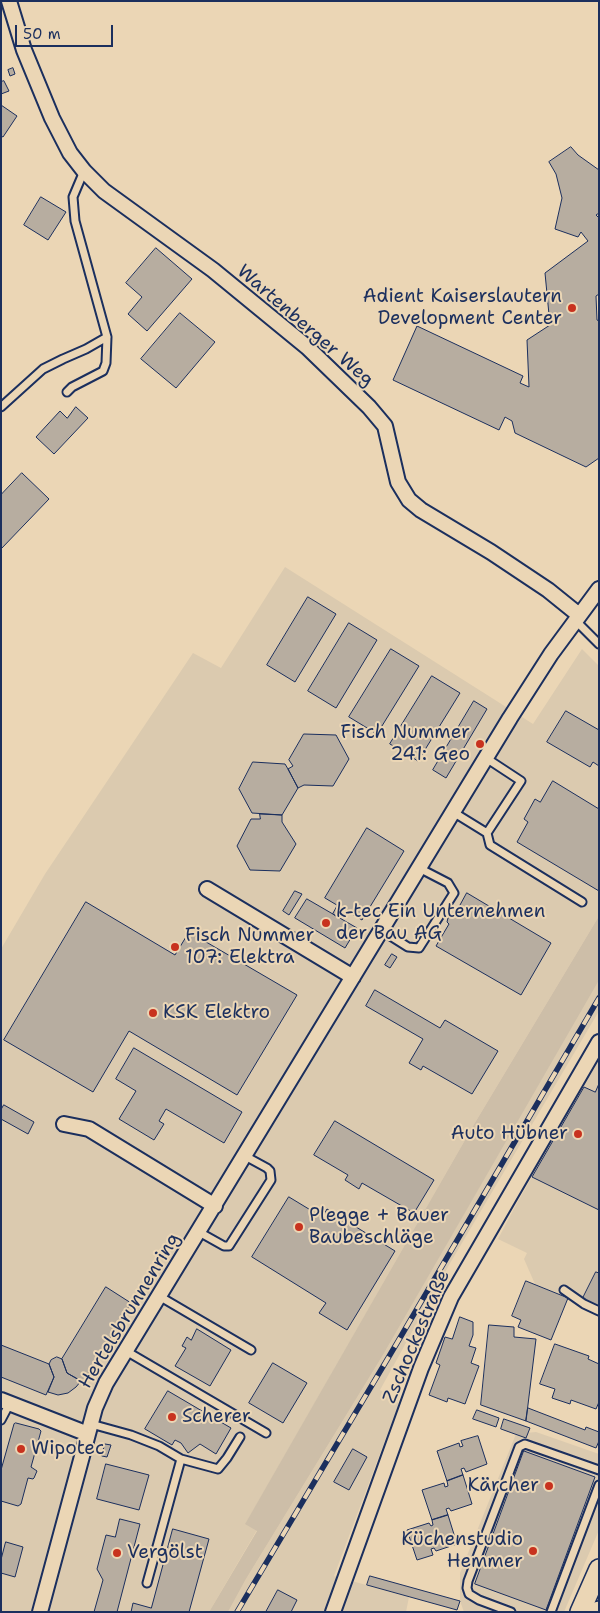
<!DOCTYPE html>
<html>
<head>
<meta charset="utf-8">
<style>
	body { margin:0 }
	#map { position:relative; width:600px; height:1613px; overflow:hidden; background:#ebd6b5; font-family:"Shantell Sans",sans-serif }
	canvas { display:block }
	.frame { position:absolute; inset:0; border:2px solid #1b2f5e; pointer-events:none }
	.scale { position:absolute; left:15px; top:25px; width:98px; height:22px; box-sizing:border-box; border:2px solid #1b2f5e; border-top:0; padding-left:6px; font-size:15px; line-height:18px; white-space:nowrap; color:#1b2f5e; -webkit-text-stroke:4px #ebd6b5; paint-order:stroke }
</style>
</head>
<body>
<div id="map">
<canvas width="600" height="1613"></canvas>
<div class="frame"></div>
<div class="scale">50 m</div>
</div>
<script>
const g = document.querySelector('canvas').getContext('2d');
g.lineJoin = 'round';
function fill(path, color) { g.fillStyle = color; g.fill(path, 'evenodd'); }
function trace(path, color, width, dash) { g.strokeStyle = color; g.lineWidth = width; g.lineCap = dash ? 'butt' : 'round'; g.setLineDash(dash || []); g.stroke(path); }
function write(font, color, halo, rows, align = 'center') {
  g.font = font + ' "Shantell Sans",sans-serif'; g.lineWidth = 4; g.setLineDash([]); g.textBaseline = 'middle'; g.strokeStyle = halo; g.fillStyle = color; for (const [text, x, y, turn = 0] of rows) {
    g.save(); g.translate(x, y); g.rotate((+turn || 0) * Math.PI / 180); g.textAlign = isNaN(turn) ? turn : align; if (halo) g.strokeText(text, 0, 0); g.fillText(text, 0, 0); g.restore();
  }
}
fill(new Path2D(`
	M285,567L533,724L582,649L599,666V916L473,1126L246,1523L257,1530L209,1612H1V949L45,874L193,653L221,668Z
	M599,977V1011L449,1265L380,1390L399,1403L334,1576L409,1597L406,1612H228L246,1579L383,1355Z
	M599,1060V1313L568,1298L535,1284L524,1259L527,1253L498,1239L517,1203Z
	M536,1432L599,1454V1530L564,1612H464L460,1601V1573L516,1434Z`), '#dbcaaf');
fill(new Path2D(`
	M599,916V980L383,1355L246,1579L228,1612H209L257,1531L245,1524L473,1126Z`), '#cdbea8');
const building = new Path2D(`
	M13,68L15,74L10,76L8,70Z
	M4,81L9,91L1,94V82Z
	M1,105L17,116L3,137L1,136Z
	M571,147L578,155L599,170V213L596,215L599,218V294L596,296L597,320L599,321V458L586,467L515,433L512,421L505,417L499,430L393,380L417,326L523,376L520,383L529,387L527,340L550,325L545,273L588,241L581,232L578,237L555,229L562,198L556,174L549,162Z
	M41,197L66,212L48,240L24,225Z
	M156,248L192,279L147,331L128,314L142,297L126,283Z
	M180,313L215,342L176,388L141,359Z
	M76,407L88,418L54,454L36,437L60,411L67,418Z
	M22,473L49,499L1,549V495Z
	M308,597L336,614L295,682L267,665Z
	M349,623L377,640L336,708L308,691Z
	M391,649L419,666L377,734L349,717Z
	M432,676L460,693L418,761L390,744Z
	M474,701L487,709L446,778L433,770Z
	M566,711L599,730V766L593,762L590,767L547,742Z
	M304,734L336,735L349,759L333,786L304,785L298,788L288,769L293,766L289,760Z
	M253,762L285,764L288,769L298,788L282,815L252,813L239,789Z
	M553,781L599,809V891L517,842L528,822L524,819L535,799L540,802Z
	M260,814L282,815V822L296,844L280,871L250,870L237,846L251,819H260Z
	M367,828L404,851L362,920L325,898Z
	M295,891L302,894L289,915L283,911Z
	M467,893L551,943L521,995L436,946L449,924L447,922L448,918L451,916L453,917Z
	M307,899L357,928L345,948L295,918Z
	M86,902L175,955L189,932L297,995L237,1095L129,1031L93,1092L4,1040Z
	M338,905L342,908L337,917L333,914Z
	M392,954L397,957L390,968L385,965Z
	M375,990L440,1028L445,1020L498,1051L472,1094L423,1066L421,1070L409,1063L423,1039L366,1006Z
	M134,1048L242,1112L224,1143L166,1109L159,1121L164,1124L154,1140L119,1119L136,1091L116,1079Z
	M599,1084V1210L532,1177L584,1087L595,1092Z
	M4,1105L34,1122L28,1134L1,1119V1110Z
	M335,1121L434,1180L414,1213L362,1183L359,1189L345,1180L348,1175L314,1155Z
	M289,1197L322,1217L327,1209L395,1251L347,1330L319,1313L326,1303L252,1257Z
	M596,1272L599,1273V1308L582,1300Z
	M526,1281L568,1298L551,1340L518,1327L521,1320L512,1316Z
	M106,1287L131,1303L83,1382L67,1373L62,1359Z
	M460,1317L473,1322V1335L469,1346L476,1348L471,1363L479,1366L465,1404L448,1398L447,1402L429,1395L440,1365L436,1363L445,1337L452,1339Z
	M489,1325L514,1327V1337L536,1339L526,1421L481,1405Z
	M197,1329L231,1350L210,1386L175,1366L186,1348L182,1346L187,1337L191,1340Z
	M555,1344L589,1356L588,1359L599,1364V1402L596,1409L571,1400L570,1404L552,1398L555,1389L540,1384Z
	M1,1345L49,1364L54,1377L46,1395L1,1377Z
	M57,1357L62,1359L67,1373L81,1381L76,1387L68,1393L58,1395L48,1392L54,1377L49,1364L51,1360Z
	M273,1363L307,1383L283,1423L249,1403Z
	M168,1391L231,1428L216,1454L200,1444L188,1453L181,1443L175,1440L172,1445L145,1429Z
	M528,1408L585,1430L586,1427L599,1432V1441L596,1448L526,1421Z
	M477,1410L499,1418L496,1427L473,1419Z
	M504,1419L530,1428L526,1438L501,1429Z
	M16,1423L39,1429L41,1431L31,1467L37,1471L34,1478L33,1479L28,1478L21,1504L18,1506L1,1501V1470L14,1424Z
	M478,1436L487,1464L466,1472L464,1468L461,1469L463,1475L447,1481L437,1451L459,1443L460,1447L463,1446L461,1441Z
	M105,1444L111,1445L107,1457L102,1456Z
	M353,1449L367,1457L349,1490L334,1482Z
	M524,1451L595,1477L546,1610L475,1584Z
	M106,1464L149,1475L139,1510L97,1499Z
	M463,1475L472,1504L451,1511L449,1508L446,1509L448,1515L432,1520L422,1490L444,1483L445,1487L448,1486L447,1481Z
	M448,1515L457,1544L436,1551L434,1548L431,1549L433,1555L417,1560L407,1530L429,1523L431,1526L433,1525L432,1520Z
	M120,1519L140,1524L117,1612H94L103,1580L97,1569L106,1535L115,1537Z
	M173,1529L209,1539L189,1612H131L133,1603L151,1608Z
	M6,1542L23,1547L15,1577L1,1573V1560Z
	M370,1576L460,1601L457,1610L367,1585Z
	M278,1590L297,1600L291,1612H266Z`);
fill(building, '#b7ada0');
trace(building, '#1b2f5e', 1);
const service = new Path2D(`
	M67,392L72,387L103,371L106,363L107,337L75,221L73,197L84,171
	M1,407L43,369L63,359L86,349L107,337
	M576,621L599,644
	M486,758L521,781L487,833
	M453,812L487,833L490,845L582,902
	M381,930L408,947L419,948L454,893L448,883L419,868
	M199,1232L224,1246H229L271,1180L270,1171L267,1168L245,1156
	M564,1290L584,1304L599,1311
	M159,1296L251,1350
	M126,1351L266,1433
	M1,1420L10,1403
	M91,1424L131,1435L159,1446L181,1459
	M147,1583L181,1459L218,1469L227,1458L240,1437
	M511,1612L479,1600L469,1594L467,1588L468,1581L519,1447L525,1444L599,1470
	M551,1612L599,1485`);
const minor = new Path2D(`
	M9,1L24,50L52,118L70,153L84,171L104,191L213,270L307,347L369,407L385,426L398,482L409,500L421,510L491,552L548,590L579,615
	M207,889L353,977
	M64,1124L89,1129L215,1206
	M1,1400L88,1434
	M40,1612L95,1408L106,1383L510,718L551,654L599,589
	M333,1612L421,1368L451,1297L599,1042`);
const secondary = new Path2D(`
	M580,1612L599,1569
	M598,1612L599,1611`);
trace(service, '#1b2f5e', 11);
trace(minor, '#1b2f5e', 18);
trace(secondary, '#1b2f5e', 22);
trace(service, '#ebd6b5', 7);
trace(minor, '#ebd6b5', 14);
trace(secondary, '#ebd6b5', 19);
const rail = new Path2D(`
	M237,1612L397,1343L599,998`);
trace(rail, '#1b2f5e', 5.5);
trace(rail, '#ebd6b5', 4, [11]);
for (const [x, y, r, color] of [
	[572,308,5,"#c8321e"],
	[480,744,5,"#c8321e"],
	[326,923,5,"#c8321e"],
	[175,947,5,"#c8321e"],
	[153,1013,5,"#c8321e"],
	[578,1134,5,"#c8321e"],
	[299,1227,5,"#c8321e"],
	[172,1417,5,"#c8321e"],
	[21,1449,5,"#c8321e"],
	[549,1486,5,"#c8321e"],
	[533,1551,5,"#c8321e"],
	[117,1553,5,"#c8321e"]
]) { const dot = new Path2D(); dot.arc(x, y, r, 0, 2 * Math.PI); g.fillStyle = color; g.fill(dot); trace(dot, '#ebd6b5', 2); }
write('19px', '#1b2f5e', '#ebd6b5', [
	["Adient Kaiserslautern",562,297,"right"],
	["Development Center",562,319,"right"],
	["Fisch Nummer",470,733,"right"],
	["241: Geo",470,755,"right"],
	["k-tec Ein Unternehmen",336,912],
	["der Bau AG",336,934],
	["Fisch Nummer",185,936],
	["107: Elektra",185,958],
	["KSK Elektro",163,1013],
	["Auto Hübner",568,1134,"right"],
	["Plegge + Bauer",309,1216],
	["Baubeschläge",309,1238],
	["Scherer",182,1417],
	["Wipotec",31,1449],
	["Kärcher",539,1486,"right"],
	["Küchenstudio",523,1540,"right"],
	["Hemmer",523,1562,"right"],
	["Vergölst",127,1553]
], 'left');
write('19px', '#1b2f5e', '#ebd6b5', [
	["Wartenberger Weg",305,326,41],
	["Hertelsbrunnenring",130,1311,-59],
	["Zschockestraße",417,1337,-67]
]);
</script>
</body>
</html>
